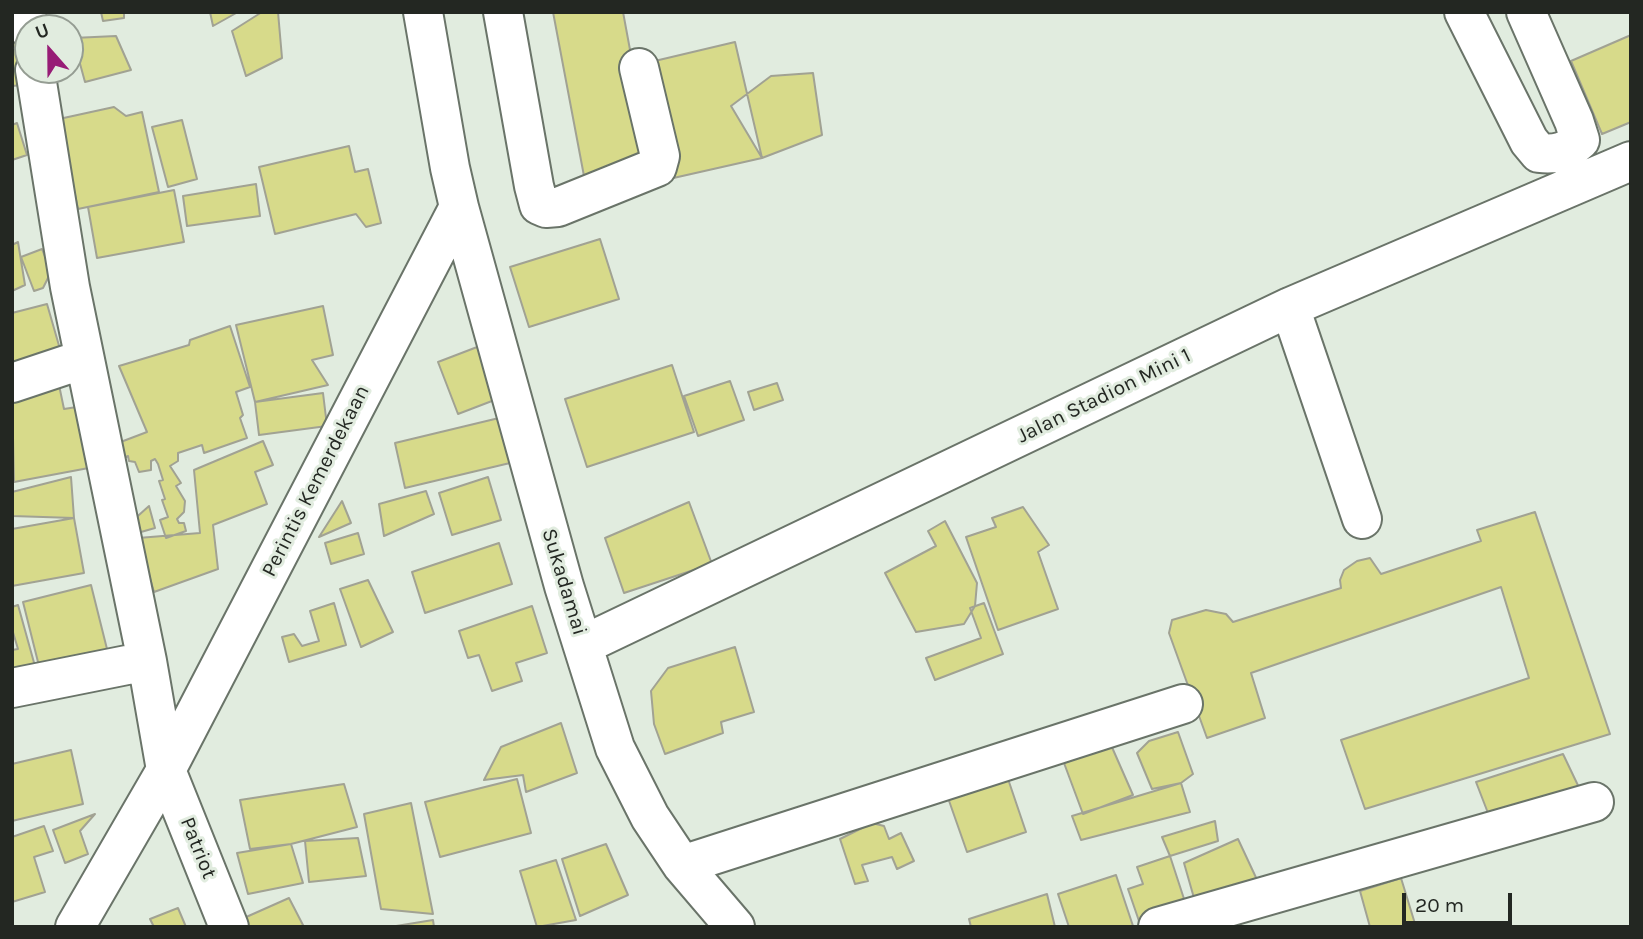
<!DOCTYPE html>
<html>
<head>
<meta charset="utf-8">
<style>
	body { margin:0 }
	#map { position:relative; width:1643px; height:939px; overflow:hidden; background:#e1ecdf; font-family:Karla,sans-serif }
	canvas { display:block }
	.frame { position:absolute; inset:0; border:14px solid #232722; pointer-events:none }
	.north { position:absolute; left:14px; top:14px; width:70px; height:70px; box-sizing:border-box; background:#e1ecdf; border:2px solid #959d93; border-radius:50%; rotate:339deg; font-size:19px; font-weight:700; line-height:28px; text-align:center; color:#232722 }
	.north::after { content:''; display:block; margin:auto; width:24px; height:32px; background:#971c76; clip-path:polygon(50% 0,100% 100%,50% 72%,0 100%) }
	.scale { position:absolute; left:1402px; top:893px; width:110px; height:32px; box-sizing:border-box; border:4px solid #232722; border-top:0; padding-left:9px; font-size:21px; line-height:24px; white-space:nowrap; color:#232722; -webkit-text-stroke:5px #e1ecdf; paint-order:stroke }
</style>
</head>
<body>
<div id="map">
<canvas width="1643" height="939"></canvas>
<div class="frame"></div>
<div class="north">U</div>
<div class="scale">20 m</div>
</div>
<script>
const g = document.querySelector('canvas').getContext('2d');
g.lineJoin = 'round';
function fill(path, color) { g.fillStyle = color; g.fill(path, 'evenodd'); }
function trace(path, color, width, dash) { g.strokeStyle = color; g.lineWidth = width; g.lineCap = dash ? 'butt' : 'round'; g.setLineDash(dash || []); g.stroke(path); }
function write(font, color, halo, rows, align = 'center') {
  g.font = font + ' Karla,sans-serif'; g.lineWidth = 6; g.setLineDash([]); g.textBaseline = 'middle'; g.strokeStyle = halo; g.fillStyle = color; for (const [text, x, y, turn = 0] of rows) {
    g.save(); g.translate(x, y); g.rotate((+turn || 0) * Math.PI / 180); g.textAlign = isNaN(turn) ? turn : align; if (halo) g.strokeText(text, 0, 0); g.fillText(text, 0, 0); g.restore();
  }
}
const building = new Path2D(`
	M12,12H23L32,84L12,86Z
	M101,12H124V18L103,21Z
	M210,12H238L213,26Z
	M262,12H278L282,58L246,76L232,31Z
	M553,12H623L651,163L584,176Z
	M1631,35V122L1602,134L1571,61Z
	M116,36L131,70L85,82L73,38Z
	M735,42L762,158L669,179L642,64Z
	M813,73L822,135L762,158L731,106L771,76Z
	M114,107L126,116L142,112L159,192L78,209L59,119Z
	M182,120L197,179L168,187L152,127Z
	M17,123L27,155L12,160V125Z
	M349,146L355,172L368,169L381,223L366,227L356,214L275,234L259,167Z
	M256,184L260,216L187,226L183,196Z
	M174,190L184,242L97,258L88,207Z
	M600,239L619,299L529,327L510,267Z
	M18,242L25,285L12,291V245Z
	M42,249L51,272L43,288L34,291L21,257Z
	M47,304L62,356L12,375V313Z
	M323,306L333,355L312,360L328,385L255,402L236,325Z
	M230,326L250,387L236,392L243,415L240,418L247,438L204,453L202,445L178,453V461L170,466L181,483L176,486L185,501L184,512L177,519L179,523H184L186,531L166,538L160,520L168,517L162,500L165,499L159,481L163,480L158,464L155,459L151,461V470L139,472L135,462L129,461L128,456L124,458L118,443L147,432L119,366L189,345L190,340Z
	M485,344L505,396L458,414L438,362Z
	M672,365L694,432L587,467L565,399Z
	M730,381L744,420L698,436L684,396Z
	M777,383L783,400L754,410L748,392Z
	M59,385L64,409L83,406L94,467L14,482L12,393Z
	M323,393L327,426L259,435L255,402Z
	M499,418L510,463L405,488L395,443Z
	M263,441L273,465L255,472L267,504L213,525L218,569L154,592L138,538L200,533L194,470Z
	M71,477L74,518L12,516V492Z
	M488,477L501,520L452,535L439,493Z
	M426,491L434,514L384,536L379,504Z
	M342,501L351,523L319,537Z
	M689,502L712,564L624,593L605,538Z
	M149,506L155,528L134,534L130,523Z
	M1023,507L1049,545L1038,552L1058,609L998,630L966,537L996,527L992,518Z
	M1535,512L1610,734L1365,809L1341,740L1529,678L1501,587L1251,673L1265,718L1207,738L1169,633L1172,620L1206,610L1226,614L1233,622L1341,588L1340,580L1344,570L1357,561L1370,558L1381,574L1481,541L1477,530Z
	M74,518L84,573L12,586V529Z
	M945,521L977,583L975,606L964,624L916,632L885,573L936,546L928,531Z
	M358,533L364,554L331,564L325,543Z
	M499,543L512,584L425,613L412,572Z
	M368,580L393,632L361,647L340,589Z
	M91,585L110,661L42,678L23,602Z
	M334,603L346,645L289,662L282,637L294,634L302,646L319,641L310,611Z
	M984,603L1003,654L935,680L926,658L981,638L970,608Z
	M18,605L38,677L12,684V650L18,649L12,629V607Z
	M532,606L547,653L516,663L522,681L492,691L479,655L468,658L459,631Z
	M735,647L754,712L721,722L723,733L665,754L654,724L651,691L668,668Z
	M561,723L577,773L526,792L523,775L484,780L501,747Z
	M1178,732L1193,774L1181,783L1152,789L1137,753L1149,741Z
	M1111,745L1133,795L1083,814L1064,763Z
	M71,750L83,804L12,821V764Z
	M1563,754L1584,798L1493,826L1476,782Z
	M1006,773L1026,832L967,852L947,795Z
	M517,779L531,833L440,857L425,802Z
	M1181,783L1190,812L1081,840L1072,816Z
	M344,784L357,827L291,844L250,849L240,800Z
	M411,803L433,914L381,909L364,814Z
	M95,814L80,831L88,854L65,863L53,830Z
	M1215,821L1218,841L1170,856L1162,837Z
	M872,823L884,826L889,839L901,833L914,861L897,869L892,857L862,865L868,881L855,884L840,839Z
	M44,826L53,851L34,857L45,892L12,902V837Z
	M358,838L366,876L309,882L305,841Z
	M1238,839L1259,884L1196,905L1184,863Z
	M291,844L303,883L248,894L237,853Z
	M606,844L628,895L580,916L562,859Z
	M1170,856L1186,905L1139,921L1128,889L1143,884L1137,867Z
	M556,860L576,920L537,927L520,871Z
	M1116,875L1133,926L1069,927L1058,894Z
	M1401,878L1416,927H1370L1360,891Z
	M1047,894L1055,927H971L969,919Z
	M289,898L304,927H248L244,918Z
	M178,908L186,927H154L150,919Z
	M433,920L434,927H390Z`);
fill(building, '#d7da8a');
trace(building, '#a1a293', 2);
const minor = new Path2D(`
	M26,12L28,28
	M503,12L534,186L539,205L546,208L558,207L657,167L660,156L639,68
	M1464,12L1529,141L1539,153C1556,155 1567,152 1580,140L1574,121L1526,12
	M35,70L70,287L147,661L166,770L229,927
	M459,207L564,586L615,748L650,817L682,865L735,927
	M1290,307L1362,519
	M12,383L84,359
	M583,645L1290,307L1631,161
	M12,688L147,661
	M682,865L1183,704
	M75,927L166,770L459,207L450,168L423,12
	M1158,927L1594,802`);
trace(minor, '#6a7469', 42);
trace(minor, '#fff', 38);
write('21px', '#232722', '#e1ecdf', [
	["Jalan Stadion Mini 1",1104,396,-26],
	["Perintis Kemerdekaan",316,481,-63],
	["Sukadamai",564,582,73],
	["Patriot",198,848,68]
]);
</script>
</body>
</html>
